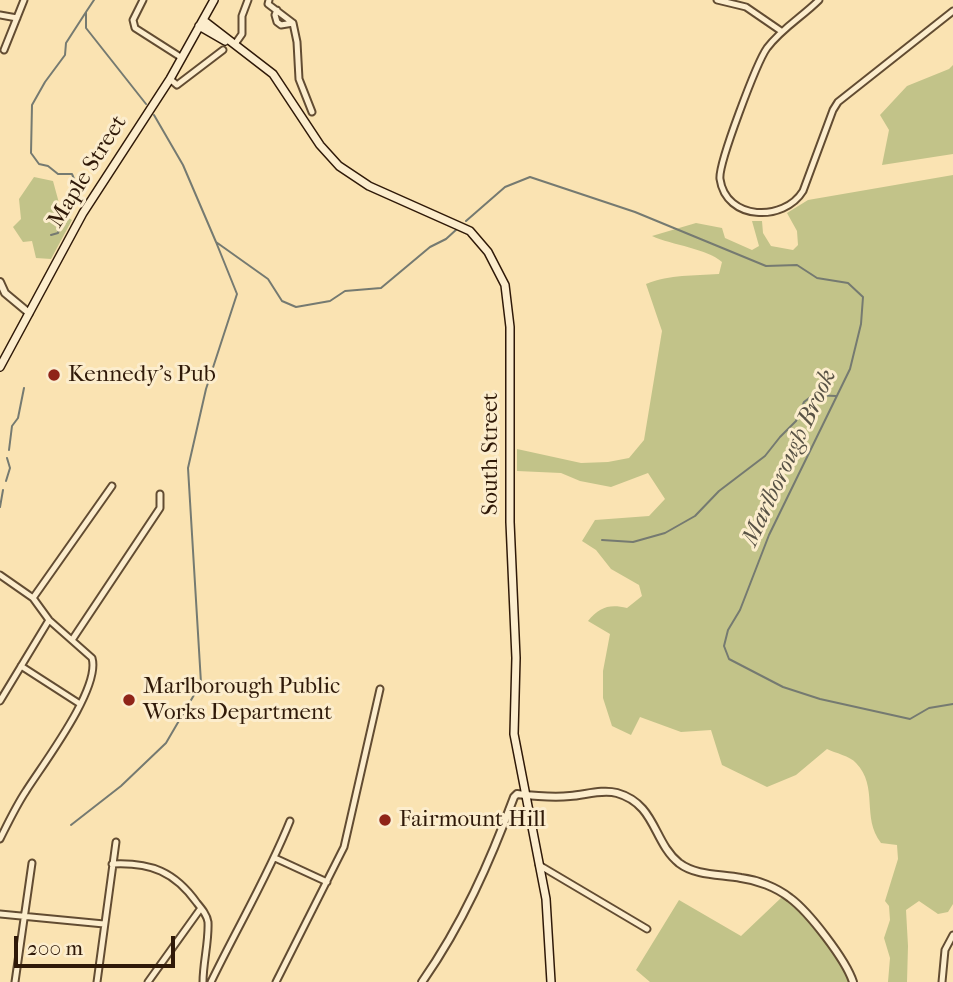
<!DOCTYPE html>
<html>
<head>
<meta charset="utf-8">
<style>
	body { margin:0 }
	#map { position:relative; width:953px; height:982px; overflow:hidden; background:#fae3b2; font-family:"IM FELL French Canon",serif }
	canvas { display:block }
	.scale { position:absolute; left:14px; top:936px; width:161px; height:32px; box-sizing:border-box; border:4px solid #2f1908; border-top:0; padding-left:9px; font-size:21px; line-height:24px; white-space:nowrap; color:#2f1908; -webkit-text-stroke:5px #fcedcd; paint-order:stroke }
</style>
</head>
<body>
<div id="map">
<canvas width="953" height="982"></canvas>
<div class="scale">200 m</div>
</div>
<script>
const g = document.querySelector('canvas').getContext('2d');
g.lineJoin = 'round';
function fill(path, color) { g.fillStyle = color; g.fill(path, 'evenodd'); }
function trace(path, color, width, dash) { g.strokeStyle = color; g.lineWidth = width; g.lineCap = dash ? 'butt' : 'round'; g.setLineDash(dash || []); g.stroke(path); }
function write(font, color, halo, rows, align = 'center') {
  g.font = font + ' "IM FELL French Canon",serif'; g.lineWidth = 6; g.setLineDash([]); g.textBaseline = 'middle'; g.strokeStyle = halo; g.fillStyle = color; for (const [text, x, y, turn = 0] of rows) {
    g.save(); g.translate(x, y); g.rotate((+turn || 0) * Math.PI / 180); g.textAlign = isNaN(turn) ? turn : align; if (halo) g.strokeText(text, 0, 0); g.fillText(text, 0, 0); g.restore();
  }
}
fill(new Path2D(`
	M953,65V154L882,165L889,130L880,115L907,86L949,69Z
	M953,175V904L948,912L938,914L919,901L906,910L908,946L907,982H888L890,958L884,938L890,920L889,906L885,901L898,859L897,845L881,843C861,817 879,787 856,763C850,756 835,753 827,749L796,775L767,787L722,765L711,730L681,732L640,717L631,735L612,726L603,698V671L610,634L588,621C600,607 609,604 627,608L642,596L639,585L611,569L596,550L582,541L595,520L649,516L665,499L648,473L611,487L580,481L561,473L517,471V449L581,463L608,462L629,458L644,440L662,331L646,284C671,274 693,276 719,274L722,262C708,249 672,245 652,236L696,223L722,228L725,238L752,250L759,246L752,221H762L763,233L771,246L793,250L798,245L797,231L787,213L808,200Z
	M34,177L53,181L62,214L72,220L51,259L36,258L32,241L23,242L13,227L21,219L19,199Z
	M782,897C807,913 838,954 849,982H650L636,970L679,900L741,936Z`), '#c2c389');
trace(new Path2D(`
	M94,0L86,12V28L146,104
	M154,115L183,165L216,242L268,279L282,301L296,307L330,301L345,291L381,288L430,247L446,239L457,229
	M466,221L505,187L530,177L635,212L766,266L797,265L817,278L848,283L863,297L861,324L850,369L769,535L740,610L728,630L724,646L729,659L783,687L820,699L910,719L929,708L953,704
	M51,235L58,233C63,212 84,199 72,174H58L48,166L39,164L31,153L32,105L45,82L65,55L66,43L86,12
	M9,450L12,426L18,418L24,388
	M6,481L10,468L7,458
	M0,507L3,490
	M602,540L633,542L665,533L695,516L719,491L765,456L780,437L796,421L804,402L813,395L836,396
	M71,825L121,786L166,743L201,683L188,468L206,389L237,294L216,242`), '#757a71', 2);
const minor = new Path2D(`
	M143,0L133,20L135,28L182,58
	M269,0L268,4L293,23L297,42L299,79L312,112
	M717,0L746,7L781,31
	M819,0C802,17 782,28 767,48C757,62 718,164 720,179C726,221 784,222 803,191L833,110L838,102L953,11
	M277,10L275,15L277,22L281,25L293,23
	M0,15L17,18
	M235,44L242,34V16L248,0
	M4,50L24,0
	M170,79L177,85L223,50
	M0,575L33,598L49,620L92,658C101,688 43,764 26,791C16,806 8,823 0,839
	M33,598L112,486
	M72,640L160,508V494
	M21,666L80,704
	M0,701L49,620
	M275,858L327,882
	M112,864C151,862 175,872 197,903C202,909 207,915 208,922C209,942 203,962 203,982
	M539,865L647,929
	M0,914L104,924
	M15,982L32,863
	M97,982L116,842
	M148,982L201,908
	M211,982C237,928 268,876 290,821
	M276,982L344,847L380,689
	M942,982L945,950L953,935`);
const tertiary = new Path2D(`
	M0,282L5,293L29,313
	M422,982C462,925 490,862 514,797L517,794C534,796 553,798 570,796C585,795 602,789 617,793C656,804 653,842 679,863C696,876 721,874 741,878C757,880 776,887 790,898C809,912 846,960 853,982`);
const secondary = new Path2D(`
	M203,20L273,74L320,145L339,166L369,186L470,231L488,252L505,285L510,327V522L516,658L514,734L546,899L551,982
	M199,26L225,41
	M0,367L83,213L170,79L214,0`);
trace(minor, '#624c32', 9);
trace(tertiary, '#624c32', 10);
trace(secondary, '#2f1908', 10);
trace(minor, '#fcedcd', 5);
trace(tertiary, '#fcedcd', 6);
trace(secondary, '#fcedcd', 7);
for (const [x, y, r, color] of [
	[54,375,7,"#8f2418"],
	[129,700,7,"#8f2418"],
	[385,820,7,"#8f2418"]
]) { const dot = new Path2D(); dot.arc(x, y, r, 0, 2 * Math.PI); g.fillStyle = color; g.fill(dot); trace(dot, '#fcedcd', 2.5); }
write('23px', '#2f1908', '#fcedcd', [
	["Maple Street",88,172,-58],
	["South Street",491,454,-90]
]);
write('23px', '#2f1908', '#fcedcd', [
	["Kennedy's Pub",68,375],
	["Marlborough Public",143,687],
	["Works Department",143,713],
	["Fairmount Hill",399,820]
], 'left');
write('italic 24px', '#585245', '#fcedcd', [
	["Marlborough Brook",790,458,-65]
]);
</script>
</body>
</html>
